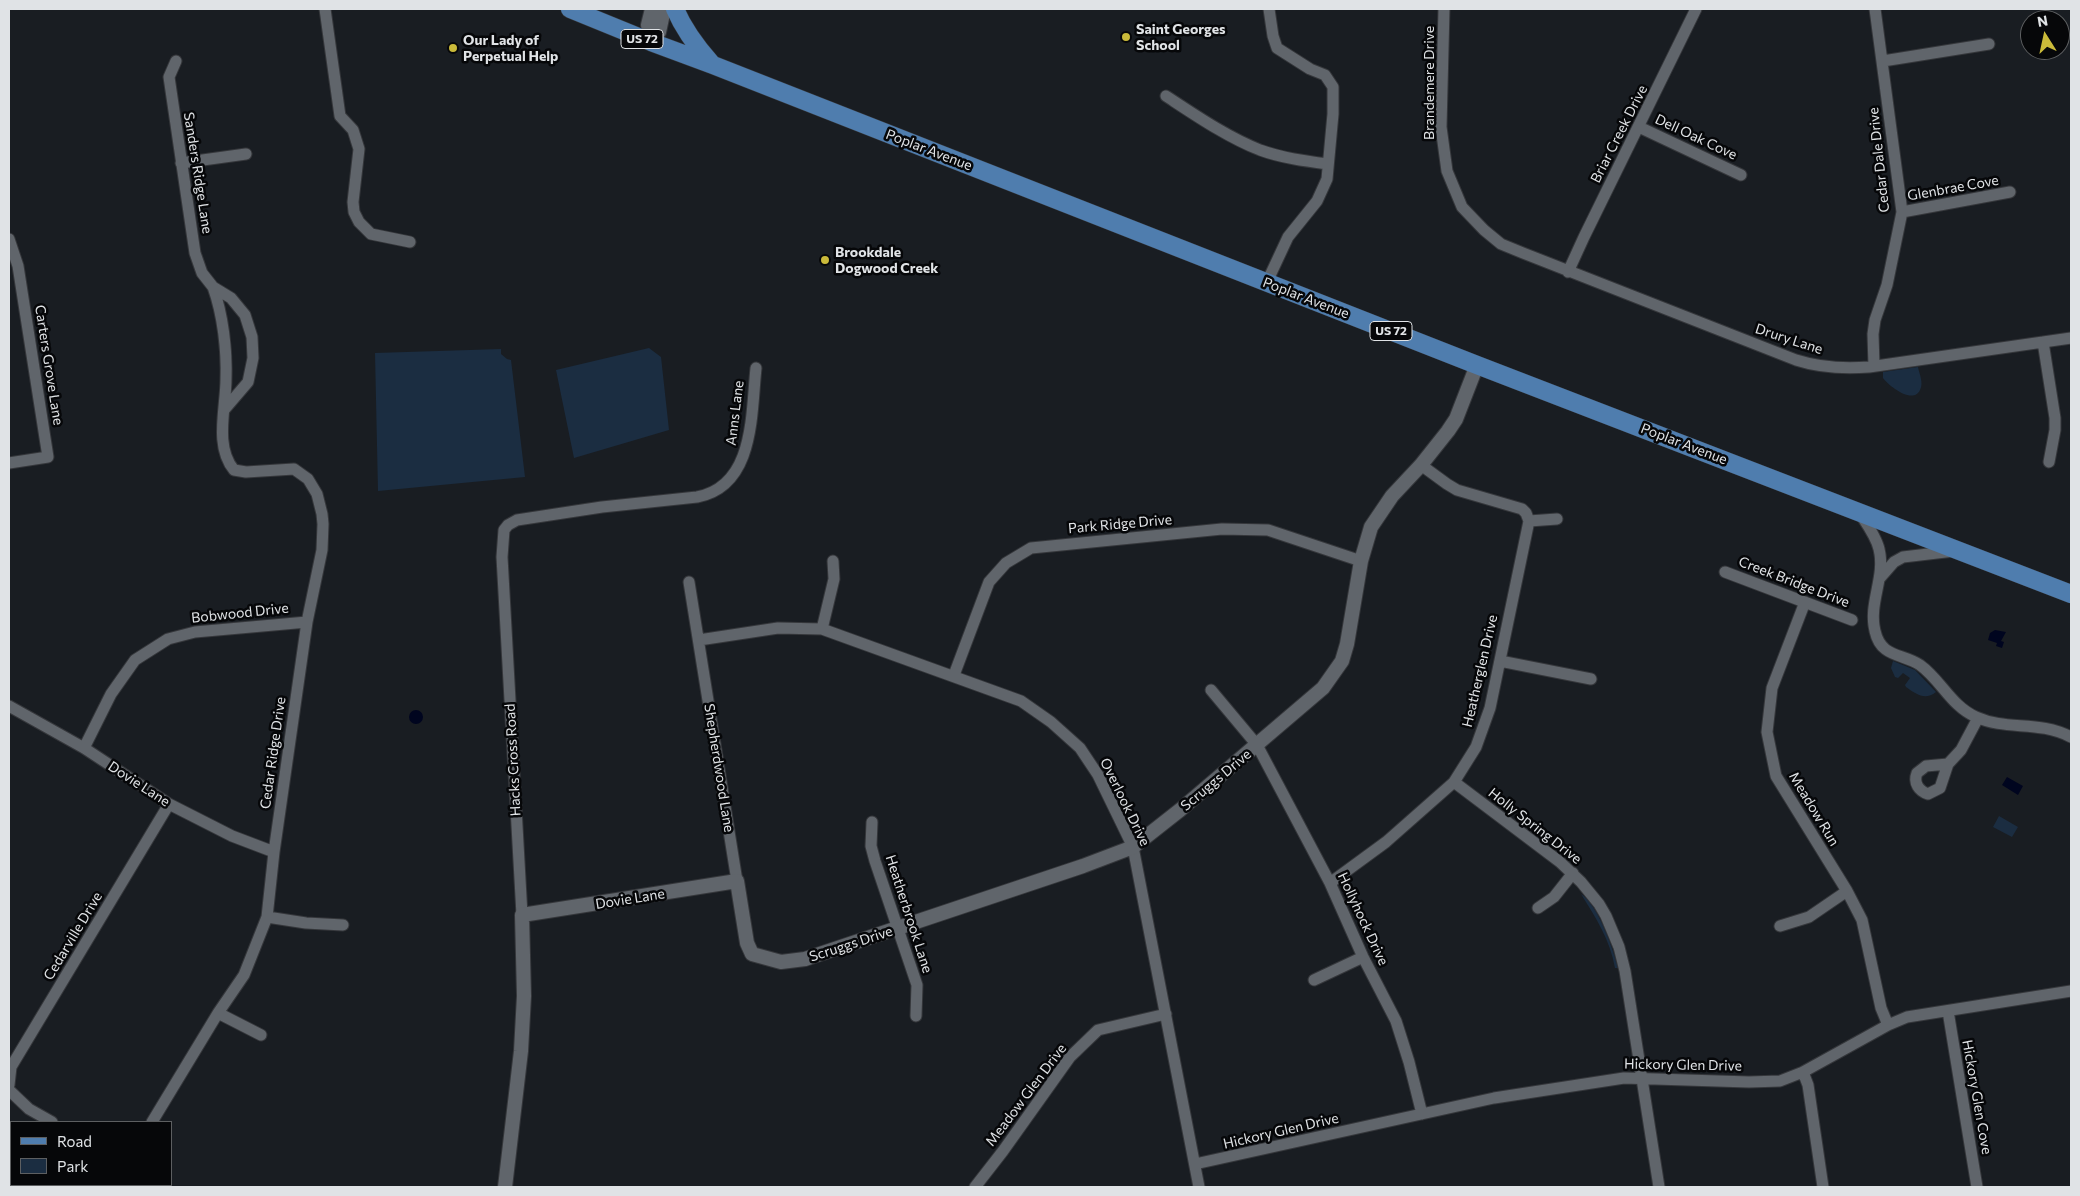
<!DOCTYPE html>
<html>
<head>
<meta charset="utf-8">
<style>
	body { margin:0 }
	#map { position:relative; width:2080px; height:1196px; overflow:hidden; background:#191d22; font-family:Commissioner,sans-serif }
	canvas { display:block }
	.frame { position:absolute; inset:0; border:10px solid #e0e3e6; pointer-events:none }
	.legend { position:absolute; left:10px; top:1121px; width:162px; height:65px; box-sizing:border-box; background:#060709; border:1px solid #5d5f61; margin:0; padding:6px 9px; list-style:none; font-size:15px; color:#e0e3e6 }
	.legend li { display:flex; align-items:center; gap:10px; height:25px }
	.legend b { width:25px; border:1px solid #5d5f61 }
	.north { position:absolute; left:2020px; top:10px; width:50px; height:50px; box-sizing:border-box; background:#060709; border:1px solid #5d5f61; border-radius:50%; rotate:350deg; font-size:14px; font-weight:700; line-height:20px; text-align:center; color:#e0e3e6 }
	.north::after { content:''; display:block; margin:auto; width:18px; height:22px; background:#caba3a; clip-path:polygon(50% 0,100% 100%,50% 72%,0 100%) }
</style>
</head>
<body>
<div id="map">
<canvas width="2080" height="1196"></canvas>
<div class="frame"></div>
<ul class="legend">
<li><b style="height:6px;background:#4f7dae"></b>Road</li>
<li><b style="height:14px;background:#1b2d41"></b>Park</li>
</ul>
<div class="north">N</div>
</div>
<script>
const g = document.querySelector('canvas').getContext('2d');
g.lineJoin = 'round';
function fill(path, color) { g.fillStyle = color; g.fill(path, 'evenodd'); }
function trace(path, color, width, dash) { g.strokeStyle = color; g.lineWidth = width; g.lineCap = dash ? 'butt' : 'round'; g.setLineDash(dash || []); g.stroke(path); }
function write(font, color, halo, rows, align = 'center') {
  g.font = font + ' Commissioner,sans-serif'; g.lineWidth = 5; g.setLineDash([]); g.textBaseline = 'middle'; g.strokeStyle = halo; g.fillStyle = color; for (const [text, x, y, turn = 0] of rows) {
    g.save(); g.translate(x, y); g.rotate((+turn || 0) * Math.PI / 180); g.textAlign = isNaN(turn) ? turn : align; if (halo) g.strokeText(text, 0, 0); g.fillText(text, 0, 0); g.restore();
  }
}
fill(new Path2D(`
	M649,348L661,357L669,430L574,458L556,370Z
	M501,349V354L507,359L511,360L525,477L378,491L375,353Z
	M1918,367C1919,373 1924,383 1920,390C1913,405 1889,386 1883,378V372Z
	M1893,661L1915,670L1936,692C1925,701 1916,694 1906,687L1905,685L1910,678L1903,673L1898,678L1895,677L1891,668Z
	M1999,816L2018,827L2012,837L1993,827Z
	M1581,894C1598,905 1613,948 1618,968H1615C1610,940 1596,918 1581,894Z`), '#1b2d41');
fill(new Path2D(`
	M1995,630L2006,632L2001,641L2004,642L2002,648L1996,646L1997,643L1988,640L1990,633Z
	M409 717a7 7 0 1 1 14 0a7 7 0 1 1-14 0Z
	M2007,777L2023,786L2018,795L2002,785Z`), '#00051f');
const minor = new Path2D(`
	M325,9L340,116L353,130L359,149L353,202L354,212L359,222L371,234L410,242
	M1444,9L1441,127L1447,171L1462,207L1484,230L1501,244L1523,253L1796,360C1821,368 1843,369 1869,367L2071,338
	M176,61L169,77L195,253L202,273L213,287
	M1883,61L1989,44
	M1166,96C1195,115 1227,137 1260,150C1282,158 1305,161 1328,164
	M1639,127L1741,175
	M181,163L246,154
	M1902,212L2010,192
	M9,239L18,266L48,457L9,463
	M1568,272L1584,237L1696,9
	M1267,282L1288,237L1317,201L1327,179L1333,114V87L1325,75L1310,69L1277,48L1273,36L1269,9
	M2043,342L2055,418V430L2049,462
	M1874,366L1873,334L1875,320L1887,285L1902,212L1875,9
	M1421,465L1447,484L1457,490L1522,509L1526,513L1529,521L1557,519
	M1859,512C1866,523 1876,536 1879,549C1886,577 1868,603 1875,631C1881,658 1902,653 1920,665C1941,680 1951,706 1976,717C2007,731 2038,720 2071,737
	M1725,572L1852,620
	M1880,578L1894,562L1903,557L1954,551
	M689,582L737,881
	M1805,602L1772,688L1767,732L1776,776L1847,891L1862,920L1881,1008L1888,1025
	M822,629L834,579L833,561
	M699,640L778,628L822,629L1021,701L1051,722L1080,748L1098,775L1133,847L1199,1187
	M1500,661L1591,679
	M954,675L989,582L1006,563L1031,548L1222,529L1268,530L1361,561
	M1211,690L1257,745L1330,883L1363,957L1396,1021L1409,1062L1422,1114
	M9,706L84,748L169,804L232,836L274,852
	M84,748L111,694L135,660L168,639L195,632L307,622
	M1948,764L1940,788L1928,794C1919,791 1913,783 1917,773L1926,766L1948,764L1961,750L1978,718
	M1454,782L1560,862L1581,882L1599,904L1606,916L1619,947L1625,971L1659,1187
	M872,822L871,846L875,861L917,985L916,1016
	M1330,883L1386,842L1454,782L1476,747L1490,708L1529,521
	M1538,908L1554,897L1573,873
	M522,915L502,557L504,530L508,525L517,520L602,507L697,497C755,486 751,414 756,368
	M267,917L306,923L343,925
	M1780,926L1809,917L1847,891
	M1314,980L1363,957
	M1948,1011L1977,1187
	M218,1013L261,1035
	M1803,1072L1808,1085L1823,1187
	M9,1085L11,1067L169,804
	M9,1090L29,1109L52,1122
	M152,1122L218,1013L244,975L267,917L274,852L307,622L322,550L323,524L322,514L317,494L308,479L294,469L246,472L234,470C214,446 226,408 226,379C227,350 223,315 213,287L231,298L245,315L252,337L253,358L248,382L224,410
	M1195,1164L1494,1098L1624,1078L1749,1082L1780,1081L1803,1072L1888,1025L1907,1017L2071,991
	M159,1185L163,1187
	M114,1187L115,1185
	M975,1187L1003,1151L1070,1057L1098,1030L1166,1014`);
const tertiary = new Path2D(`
	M651,42L659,32L664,9
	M651,42L648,25L652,9
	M505,1187L521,1051L524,996L522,915L737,881L747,943L752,954L781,962L805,959L1083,866L1133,847L1180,810L1323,688L1342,661L1347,644L1361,561L1371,527L1392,496L1421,465L1448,431L1456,419L1477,365`);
const primary = new Path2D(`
	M570,9L651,42L713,65L1477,365L2071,594
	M675,9C684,30 696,46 711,63`);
trace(minor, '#35373b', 13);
trace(tertiary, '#35373b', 16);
trace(primary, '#35373b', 19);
trace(minor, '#60656b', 11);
trace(tertiary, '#60656b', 14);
trace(primary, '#4f7dae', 18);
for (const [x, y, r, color] of [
	[1126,37,5,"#caba3a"],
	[453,48,5,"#caba3a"],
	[825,260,5,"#caba3a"]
]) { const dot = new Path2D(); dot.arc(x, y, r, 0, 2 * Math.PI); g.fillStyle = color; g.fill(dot); trace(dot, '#060709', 2); }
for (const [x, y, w] of [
	[642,39,42],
	[1391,331,42]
]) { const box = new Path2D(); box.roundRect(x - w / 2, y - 9.5, w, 19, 4); g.fillStyle = '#060709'; g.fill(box); trace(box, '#e0e3e6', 1); }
write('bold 12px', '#e0e3e6', null, [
	["US 72",642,39],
	["US 72",1391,331]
]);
write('bold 14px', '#e0e3e6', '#060709', [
	["Saint Georges",1136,29],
	["School",1136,45],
	["Our Lady of",463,40],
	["Perpetual Help",463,56],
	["Brookdale",835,252],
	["Dogwood Creek",835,268]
], 'left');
write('14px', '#e0e3e6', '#060709', [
	["Brandemere Drive",1429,83,-90],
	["Briar Creek Drive",1619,134,-63],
	["Dell Oak Cove",1696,137,25],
	["Poplar Avenue",929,150,21],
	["Cedar Dale Drive",1879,160,-96],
	["Sanders Ridge Lane",198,173,81],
	["Glenbrae Cove",1953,188,-10],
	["Poplar Avenue",1306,298,21],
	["Drury Lane",1789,339,18],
	["Carters Grove Lane",49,365,81],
	["Anns Lane",735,413,-83],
	["Poplar Avenue",1684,444,21],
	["Park Ridge Drive",1120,524,-5],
	["Creek Bridge Drive",1794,582,21],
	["Bobwood Drive",240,613,-6],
	["Heatherglen Drive",1480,671,-77],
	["Cedar Ridge Drive",273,753,-82],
	["Hacks Cross Road",513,760,-93],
	["Shepherdwood Lane",719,768,81],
	["Scruggs Drive",1216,780,-40],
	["Dovie Lane",139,784,33],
	["Overlook Drive",1125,802,64],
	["Meadow Run",1814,809,59],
	["Holly Spring Drive",1535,826,38],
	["Dovie Lane",630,899,-9],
	["Heatherbrook Lane",909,914,72],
	["Hollyhock Drive",1363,919,65],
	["Cedarville Drive",73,936,-59],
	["Scruggs Drive",851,944,-18],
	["Hickory Glen Drive",1683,1065,1],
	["Meadow Glen Drive",1026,1095,-53],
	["Hickory Glen Cove",1977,1097,80],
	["Hickory Glen Drive",1281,1131,-13]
]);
</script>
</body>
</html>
